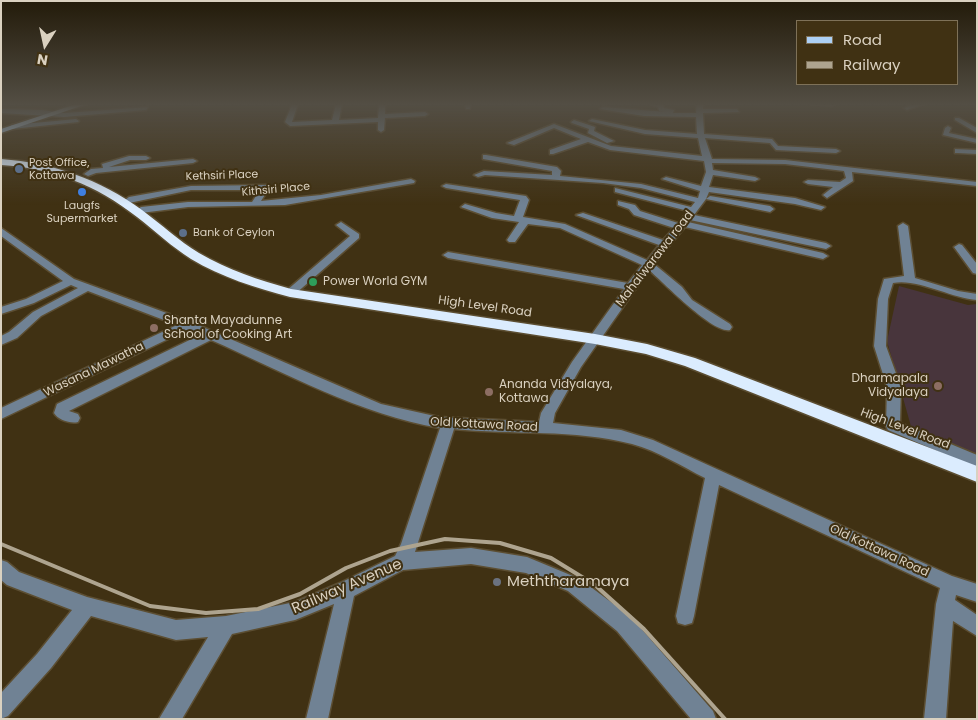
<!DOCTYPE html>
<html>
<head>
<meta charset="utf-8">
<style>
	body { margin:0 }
	#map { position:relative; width:978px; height:720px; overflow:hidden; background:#403113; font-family:Poppins,sans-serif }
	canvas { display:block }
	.frame { position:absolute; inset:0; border:2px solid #dad1c0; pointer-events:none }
	.legend { position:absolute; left:796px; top:20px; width:162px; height:65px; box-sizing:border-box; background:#403113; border:1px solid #7e7158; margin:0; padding:6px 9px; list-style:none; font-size:15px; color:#dad1c0 }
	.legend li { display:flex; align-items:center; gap:10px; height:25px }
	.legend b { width:25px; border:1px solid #7e7158 }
	.north { position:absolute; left:20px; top:20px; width:50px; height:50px; -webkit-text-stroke:4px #403113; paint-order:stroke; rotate:190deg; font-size:14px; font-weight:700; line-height:20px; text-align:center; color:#dad1c0 }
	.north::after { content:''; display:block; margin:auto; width:18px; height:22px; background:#dad1c0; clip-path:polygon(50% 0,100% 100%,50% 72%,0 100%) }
</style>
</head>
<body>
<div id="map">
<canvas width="978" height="720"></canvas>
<div class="frame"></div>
<ul class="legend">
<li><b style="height:6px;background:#acd0f5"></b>Road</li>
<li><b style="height:6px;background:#aea48f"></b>Railway</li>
</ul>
<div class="north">N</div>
</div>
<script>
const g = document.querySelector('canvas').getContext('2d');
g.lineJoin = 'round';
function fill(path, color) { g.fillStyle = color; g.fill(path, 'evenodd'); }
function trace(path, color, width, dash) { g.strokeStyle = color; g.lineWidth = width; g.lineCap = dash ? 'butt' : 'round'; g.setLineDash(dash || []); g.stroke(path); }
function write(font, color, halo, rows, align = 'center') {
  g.font = font + ' Poppins,sans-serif'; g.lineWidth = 4; g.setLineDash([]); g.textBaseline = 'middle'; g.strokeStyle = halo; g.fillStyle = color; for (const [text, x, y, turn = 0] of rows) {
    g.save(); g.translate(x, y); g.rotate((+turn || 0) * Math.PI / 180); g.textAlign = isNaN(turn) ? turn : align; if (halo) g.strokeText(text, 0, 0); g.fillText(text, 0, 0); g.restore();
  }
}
fill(new Path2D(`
	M899,286L968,305L977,304V458L912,430L887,341Z`), '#48353c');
const minor = new Path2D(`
	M292,104H298L292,122L332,120L336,104H342L339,120L378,118L379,104H385V114L425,112L428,114L425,116L385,118L384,130L381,132L378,130V122L290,126L285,122Z
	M465,104H471L470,109H466Z
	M650,104L663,105L664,108L674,110L673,113H696L697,104H703V109H737L739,112L703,113L704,134L772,139L778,146L836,149L840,151L836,153L776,150L770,143L705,138L712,159L785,160L977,182V186L852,172L853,181L827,198L823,195L833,187L808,184L804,182L808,180L840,182L846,178L844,171L785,164L712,163L713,170L755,177L759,179L755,181L713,175L709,187L795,198L825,207L821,210L795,204L709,192L706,199L710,196L770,206L774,209L770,212L706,199L694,215L826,243L831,246L826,249L690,220L688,222L823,253L828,256L823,259L685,227L654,264L682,287L692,300L730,324L732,327L730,330C713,334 663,282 649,270L581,367L555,413L553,423L621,430L653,440L952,576L977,584V602L956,595L955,600L977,615V636L953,621L946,719H924L936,604L940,588L719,485L694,616L692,623L685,625L678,623L676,616L705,478C681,466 658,451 632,444C574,429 513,435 454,429L415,552L471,548L527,557L580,579L631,617L713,711L716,719H691L617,631L568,591L526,573L471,564L403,570L354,596L328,719H306L334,604L295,620L232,634L182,719H159L208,637L176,640L91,616L51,668L8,716L1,719V693L37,654L72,610L7,585L1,580V560L7,562L19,572L87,597L176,620L226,616L295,602L340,583L395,556L401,544L440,428C361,415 284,372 211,340L69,411L78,414L80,418L78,422C71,424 58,420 54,413L57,404L200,335L187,330L1,419V408L177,325L88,291L41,316L17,338L1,345V336L9,332L33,312L78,288L71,285L34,303L1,314V307L26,299L63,281L1,236V228L74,279L191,322L381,404L439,417L539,422L541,413L572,362L624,289L448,258L443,255L448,252L628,283L642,265L560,228L528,224L515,242H509L507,240L519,222L492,218L461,207L465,204L496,213L514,216L520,200L446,188L442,186L446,184L526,196L529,200L523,217L565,224L647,260L659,245L576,215L583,213L663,240L674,228L634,215L629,209L618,205V201L635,205L640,211L678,223L688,211L615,192V188L691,207L695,202L641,188L603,183L485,175L478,177L474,175L484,171L552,175V171L483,159V155H486L557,167L561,171L560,176L641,184L698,198L700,191L662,179L666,177L701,186L706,172L704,161L610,150L588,142L553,154H550V150L581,139L554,128L514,145L507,143L554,124L611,146L702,156L698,138L645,134L589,121L592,119L645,130L697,134L696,117L644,116L600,109L603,107L667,112L659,111L658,107Z
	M811,104H835L832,106Z
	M913,104H924L907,110L904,108Z
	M148,107L146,110L64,117L1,113L2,109L42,110L64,113Z
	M955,118H959L977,128V133L955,120Z
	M76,119L79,121L78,122L12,129L9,127L12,125Z
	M574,120L595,127L594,131L614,141L607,143L588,133L589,129L572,123L571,122Z
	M948,126L951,128L949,133L977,139V143L943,135L945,128Z
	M955,149L977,150V154L958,153H955Z
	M129,156H146L150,158L146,160H130L109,167L193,159L197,161L193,163L96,173L88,176L84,174L91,169L103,168L102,164Z
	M411,179L415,181L414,183L285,205L188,207L141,213L137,210L141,207L188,202H252L260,190H191L129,203L125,200L129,197L191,186L266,185L270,187L261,201L321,195Z
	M341,222L359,234V238L294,295H286L285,293L286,291L350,236L336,225Z
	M903,223L908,226L915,278L958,291L977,294V300C951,298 917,278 893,283L888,299L886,346L901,387L900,423L977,455V468L888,430L886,426L887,387L874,346L878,299L884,279L904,276L898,226Z
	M959,244L962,245L977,264V274L973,273L954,247Z`);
const major = new Path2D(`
	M76,104H87L1,133V129Z`);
const highway = new Path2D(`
	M1,159C54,163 99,179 142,210C161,224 179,241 199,253C228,270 259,280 291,289L595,334L647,344L695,358L977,466V482L685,366L646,354L595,344L290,297C256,288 221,277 191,259C172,247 155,231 137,217C96,185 53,168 1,165Z`);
trace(minor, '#5c4e32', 3);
trace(major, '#5c4e32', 3);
trace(highway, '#5c4e32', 3);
fill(minor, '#708294');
fill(major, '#acd0f5');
fill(highway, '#dbecfe');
trace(new Path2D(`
	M1,544L150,606L206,613L258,609L300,594L346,568L390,551L445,539L500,543L551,558L595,585L644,629L725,719`), '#aea48f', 4);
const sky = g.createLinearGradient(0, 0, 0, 205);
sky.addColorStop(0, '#231b0a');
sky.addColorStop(0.51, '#534e44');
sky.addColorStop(1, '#534e4400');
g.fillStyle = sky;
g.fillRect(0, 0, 978, 205);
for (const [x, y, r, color] of [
	[19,169,5,"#5c6f8a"],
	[82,192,5,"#3f7fe0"],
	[183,233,5,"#5c6f8a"],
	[313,282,5,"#2e9e5b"],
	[154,328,5,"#8d6e63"],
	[938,386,5,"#8d6e63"],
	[489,392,5,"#8d6e63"],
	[497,582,5,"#6b7280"]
]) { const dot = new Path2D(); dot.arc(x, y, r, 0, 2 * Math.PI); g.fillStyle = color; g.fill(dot); trace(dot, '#403113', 2); }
write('11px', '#dad1c0', '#403113', [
	["Post Office,",29,163],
	["Kottawa",29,176],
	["Laugfs",82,206,"center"],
	["Supermarket",82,219,"center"],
	["Bank of Ceylon",193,233]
], 'left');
write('11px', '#dad1c0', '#403113', [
	["Kethsiri Place",222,176,-2],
	["Kithsiri Place",276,190,-5]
]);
write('12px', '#dad1c0', '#403113', [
	["Mahalwarawa road",655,259,-52],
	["High Level Road",485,307,8],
	["Wasana Mawatha",94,370,-26],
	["Old Kottawa Road",484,425,3],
	["High Level Road",905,429,21],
	["Old Kottawa Road",879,551,25]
]);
write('12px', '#dad1c0', '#403113', [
	["Power World GYM",323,282],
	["Shanta Mayadunne",164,321],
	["School of Cooking Art",164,335],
	["Dharmapala",928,379,"right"],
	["Vidyalaya",928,393,"right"],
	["Ananda Vidyalaya,",499,385],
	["Kottawa",499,399]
], 'left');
write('15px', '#dad1c0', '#403113', [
	["Meththaramaya",507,582]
], 'left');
write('15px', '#dad1c0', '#403113', [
	["Railway Avenue",347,587,-23]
]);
</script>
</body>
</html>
